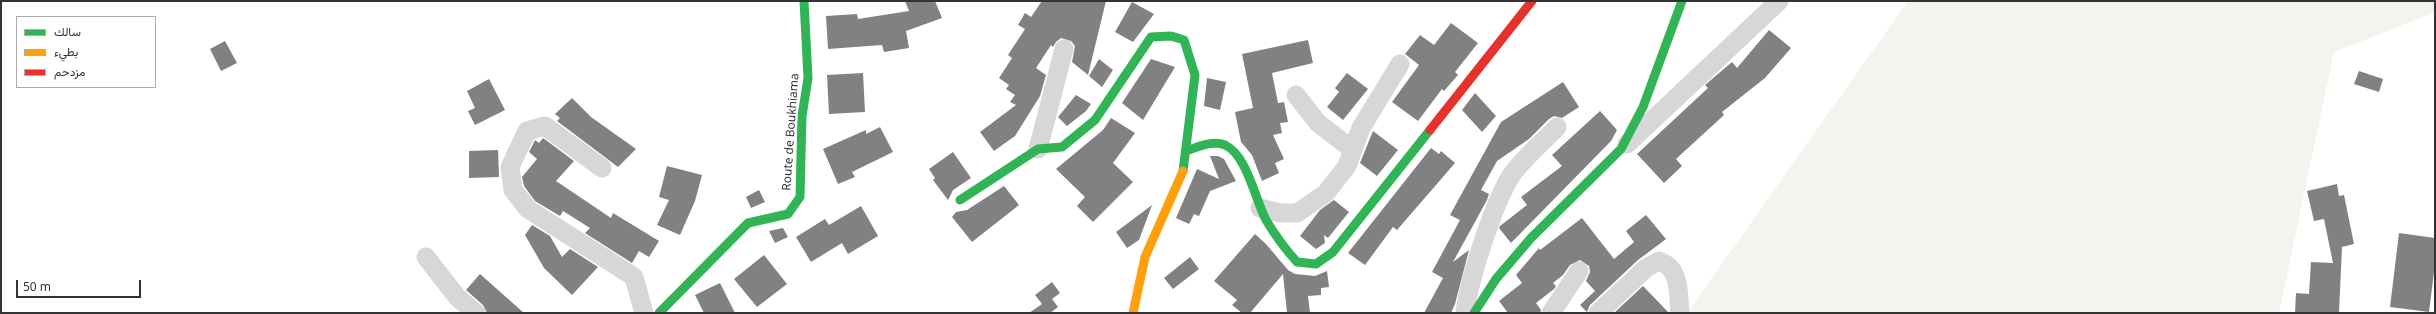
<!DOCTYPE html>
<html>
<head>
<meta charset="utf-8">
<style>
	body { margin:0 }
	#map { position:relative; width:2436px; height:314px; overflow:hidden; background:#fff; font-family:"Noto Sans",Vazirmatn,sans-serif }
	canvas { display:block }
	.frame { position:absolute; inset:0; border:2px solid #333; pointer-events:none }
	.legend { position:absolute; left:16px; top:16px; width:140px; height:72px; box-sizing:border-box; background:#fff; border:1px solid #adadad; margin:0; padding:5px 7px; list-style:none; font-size:12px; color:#333 }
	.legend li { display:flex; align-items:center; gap:8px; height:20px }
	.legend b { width:20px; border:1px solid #adadad }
	.scale { position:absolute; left:16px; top:280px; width:125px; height:18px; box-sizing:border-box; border:2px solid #333; border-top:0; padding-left:5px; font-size:12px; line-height:14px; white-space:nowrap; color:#333; -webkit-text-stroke:3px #fff; paint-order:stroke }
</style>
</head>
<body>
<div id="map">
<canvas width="2436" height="314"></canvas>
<div class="frame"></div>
<ul class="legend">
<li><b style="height:5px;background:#30b455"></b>سالك</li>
<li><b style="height:5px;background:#ff9f0a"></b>بطيء</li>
<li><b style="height:5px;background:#e5322d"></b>مزدحم</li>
</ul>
<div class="scale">50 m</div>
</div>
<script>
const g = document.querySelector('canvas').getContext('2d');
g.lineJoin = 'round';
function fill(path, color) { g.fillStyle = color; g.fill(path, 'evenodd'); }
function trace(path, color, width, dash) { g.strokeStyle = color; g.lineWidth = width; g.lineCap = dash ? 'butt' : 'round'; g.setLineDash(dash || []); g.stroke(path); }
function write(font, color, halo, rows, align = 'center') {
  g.font = font + ' "Noto Sans",sans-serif'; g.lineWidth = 4; g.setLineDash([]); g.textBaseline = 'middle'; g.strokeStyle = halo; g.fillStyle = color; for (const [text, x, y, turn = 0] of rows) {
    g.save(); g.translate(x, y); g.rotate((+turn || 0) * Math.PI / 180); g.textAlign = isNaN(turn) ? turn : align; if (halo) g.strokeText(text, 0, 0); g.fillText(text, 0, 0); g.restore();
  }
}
fill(new Path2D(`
	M1908,1H2435V12L2334,52L2279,313H1687Z`), '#f1f5ed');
fill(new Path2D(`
	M905,1H935L942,18L906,31L909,48L884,52L882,45L828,49L826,16L857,14L858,19L909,11Z
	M1042,1H1106L1088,75L1072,62L1075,46L1071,41L1061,38L1056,42L1053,47L1051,45L1036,68L1046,75L1040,96L1015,136L994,151L980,132L1016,105L1010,102L1015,95L1006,89L1009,85L999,78L1012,58L1008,55L1025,29L1018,25L1025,13L1031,17Z
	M1132,2L1154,14L1133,42L1115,32Z
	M1451,23L1478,43L1455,72L1458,75L1444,91L1442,89L1418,121L1392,102L1419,65L1405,54L1420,35L1434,45Z
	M1769,30L1791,48L1765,78L1722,112L1724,115L1676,159L1682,166L1664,183L1637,154L1708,88L1705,85L1712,79L1732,62L1737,68Z
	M1308,40L1313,63L1272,73L1278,103L1284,102L1288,122L1280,123L1282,133L1273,135L1284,159L1275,163L1279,173L1262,181L1252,155L1241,142L1235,112L1253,108L1242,54Z
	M225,41L237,63L221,71L210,49Z
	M1099,59L1113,70L1102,87L1089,76Z
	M1151,59L1175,67L1143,120L1122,103Z
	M2359,71L2383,79L2379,92L2354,84Z
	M863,73L865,112L829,114L827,75Z
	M1347,73L1368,89L1343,120L1327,107L1339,92L1335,88Z
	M1207,78L1226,82L1220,110L1204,106Z
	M489,79L505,110L475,125L468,111L475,108L467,91Z
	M1563,82L1579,107L1562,118L1554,116L1549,119L1529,139L1497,161L1481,190L1489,194L1487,200L1453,262L1469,250L1455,304L1451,313H1424L1443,278L1432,272L1460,220L1450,215L1501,122Z
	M1475,93L1496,116L1482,132L1462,110Z
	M1076,95L1091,104L1086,111L1067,126L1058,117Z
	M572,98L591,117L636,149L618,167L557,121L560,118L555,114Z
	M1600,111L1617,130L1611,141L1511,243L1499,228L1500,226L1527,205L1521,197L1562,166L1552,155Z
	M1111,118L1135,133L1113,163L1133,182L1093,222L1077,206L1085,197L1056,169L1103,130Z
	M880,127L893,152L852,172L855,177L838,184L823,149L866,130V134Z
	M1373,131L1398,150L1377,176L1360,163Z
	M543,138L574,161L556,181L611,218L613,213L659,241L649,257L639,251L632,263L585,233L590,228L563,211L560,216L535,201L524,186L522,177L537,159L529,152L535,140L539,143Z
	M1431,148L1439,154L1441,151L1455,163L1397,230L1393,227L1365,265L1348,253Z
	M498,150L499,177L469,178V151Z
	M953,152L971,178L953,190L948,200L933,180L935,178L929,169Z
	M1210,156H1218L1224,159L1236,181L1210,191L1199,216L1194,214L1189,224L1176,218L1197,169L1219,179Z
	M667,166L702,175L695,201L680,235L657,225L669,200L659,197Z
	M2337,184L2339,196L2344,195L2354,244L2342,247L2339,313H2295L2296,293L2309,294L2311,262L2333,263L2324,219L2314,221L2307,191Z
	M1004,186L1019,205L972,242L952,217L956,212L967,210Z
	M759,190L765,202L751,208L746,197Z
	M1334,200L1349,212L1328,238L1324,235L1325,243L1316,249L1300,236L1320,210Z
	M1152,205L1139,240L1127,248L1116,232Z
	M861,206L878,236L848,254L842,243L811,262L796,237L825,219L829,225Z
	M1646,215L1666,239L1638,260L1590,305L1587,312L1580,305L1595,291L1586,281L1590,272L1589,266L1580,260L1570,265L1563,275L1553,283L1556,286L1554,289L1536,303L1541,310L1540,313H1508L1499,301L1522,283L1516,275L1539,248L1540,250L1582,218L1614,259L1634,242L1626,231Z
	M532,225L550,236L562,257L570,249L598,267L572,295L544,268L525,235Z
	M783,228L788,237L775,243L769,231Z
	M2399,233L2435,238V264L2429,312L2390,307Z
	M1255,234L1266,244L1288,270L1295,274L1315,276L1327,271L1329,287L1321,288V295L1308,296L1310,313H1287L1283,274L1250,313H1242L1232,305L1237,300L1214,281Z
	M764,255L787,284L757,307L734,279Z
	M1190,257L1199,269L1173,289L1164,278Z
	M480,274L524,313H487L483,305L466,290Z
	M1052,282L1060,293L1052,299L1058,307L1050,313H1029L1042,304L1035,295Z
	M720,283L735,313H704L695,295Z
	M1643,286L1669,313H1614Z`), '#818181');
trace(new Path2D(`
	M1296,95L1318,123L1353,150
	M1627,144L1779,1
	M1038,149L1064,49
	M602,168L545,126L527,131L510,167L513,190L528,209L634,277L644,313
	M1260,208L1280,213H1297L1326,193L1347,166L1361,128L1400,64
	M426,257L457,297L476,313
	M1465,313C1469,279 1492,209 1509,179C1518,163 1544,141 1557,127
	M1551,313L1579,271
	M1598,313L1646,268L1659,261C1681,268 1678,294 1680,313`), '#d7d7d7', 19);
trace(new Path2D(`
	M1186,151C1198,147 1212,140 1225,145C1247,155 1255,199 1266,220C1275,235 1285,249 1297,262L1316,264L1333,252L1430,130
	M960,200L1038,149L1062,147L1095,120L1151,37L1171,36L1184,40L1195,75L1183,171
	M659,313L748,223L788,214L800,197L802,116L808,78L804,1
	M1474,313L1496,279L1531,238L1621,149L1643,107L1682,1`), '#30b455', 9);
trace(new Path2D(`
	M1133,313L1145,257L1183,171`), '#ff9f0a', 9);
trace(new Path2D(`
	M1430,130L1532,1`), '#e5322d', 9);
write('12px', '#333', '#fff', [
	["Route de Boukhiama",791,132,-86]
]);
</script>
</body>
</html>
